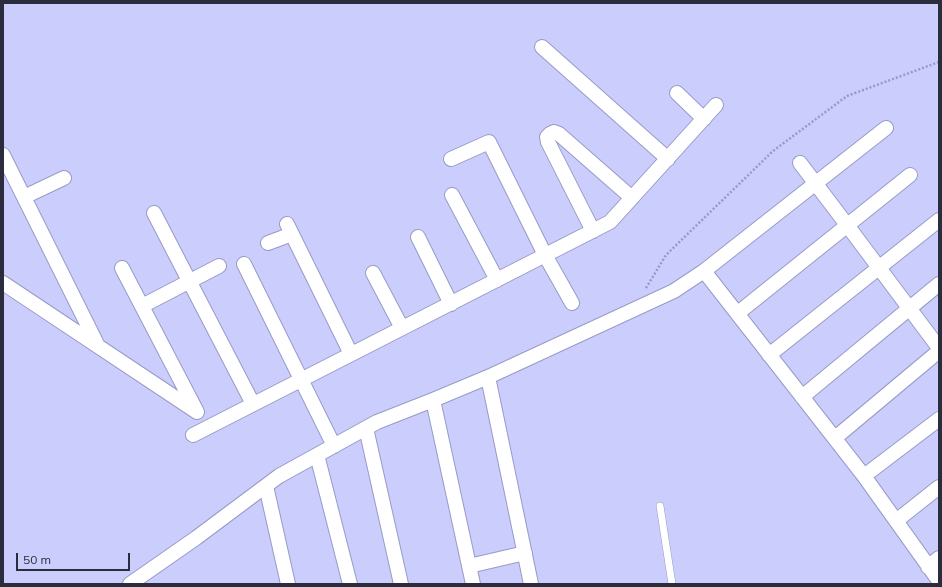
<!DOCTYPE html>
<html>
<head>
<meta charset="utf-8">
<style>
	body { margin:0 }
	#map { position:relative; width:942px; height:587px; overflow:hidden; background:#cbcefd; font-family:Mulish,sans-serif }
	canvas { display:block }
	.frame { position:absolute; inset:0; border:4px solid #2b2c3e; pointer-events:none }
	.scale { position:absolute; left:16px; top:553px; width:114px; height:18px; box-sizing:border-box; border:2px solid #2b2c3e; border-top:0; padding-left:5px; font-size:12px; line-height:14px; white-space:nowrap; color:#2b2c3e; -webkit-text-stroke:3px #cbcefd; paint-order:stroke }
</style>
</head>
<body>
<div id="map">
<canvas width="942" height="587"></canvas>
<div class="frame"></div>
<div class="scale">50 m</div>
</div>
<script>
const g = document.querySelector('canvas').getContext('2d');
g.lineJoin = 'round';
function trace(path, color, width, dash) { g.strokeStyle = color; g.lineWidth = width; g.lineCap = dash ? 'butt' : 'round'; g.setLineDash(dash || []); g.stroke(path); }
const lane = new Path2D(`
	M660,506L672,584`);
const street = new Path2D(`
	M542,47L668,159
	M677,93L704,119
	M3,155L98,346
	M451,159L489,142L545,255L572,303
	M800,163L847,225L939,348
	M452,195L497,280
	M24,197L64,178
	M154,213L253,404
	M287,224L351,354
	M593,231L548,142L547,137L550,134L554,132L559,134L632,198
	M418,237L451,304
	M268,243L292,234
	M244,264L334,446
	M122,268L196,410
	M704,271L864,476L939,581
	M373,273L402,328
	M3,283L197,412
	M142,306L219,266
	M738,313L910,175
	M769,355L939,220
	M488,377L531,584
	M802,397L939,284
	M433,400L473,584
	M366,428L401,584
	M193,435L610,222L716,105
	M835,438L939,351
	M317,455L350,584
	M864,476L939,419
	M266,486L288,584
	M896,521L939,487
	M469,566L525,553
	M928,567L939,558
	M130,584L196,538L279,476L366,428L377,422L433,400L488,377L674,291L704,271L886,128`);
trace(lane, '#989ac7', 8);
trace(street, '#989ac7', 16);
trace(new Path2D(`
	M646,288L666,255L773,151L847,96L939,62`), '#989ac0', 2.5, [2, 2]);
trace(lane, '#fff', 7);
trace(street, '#fff', 14);
</script>
</body>
</html>
